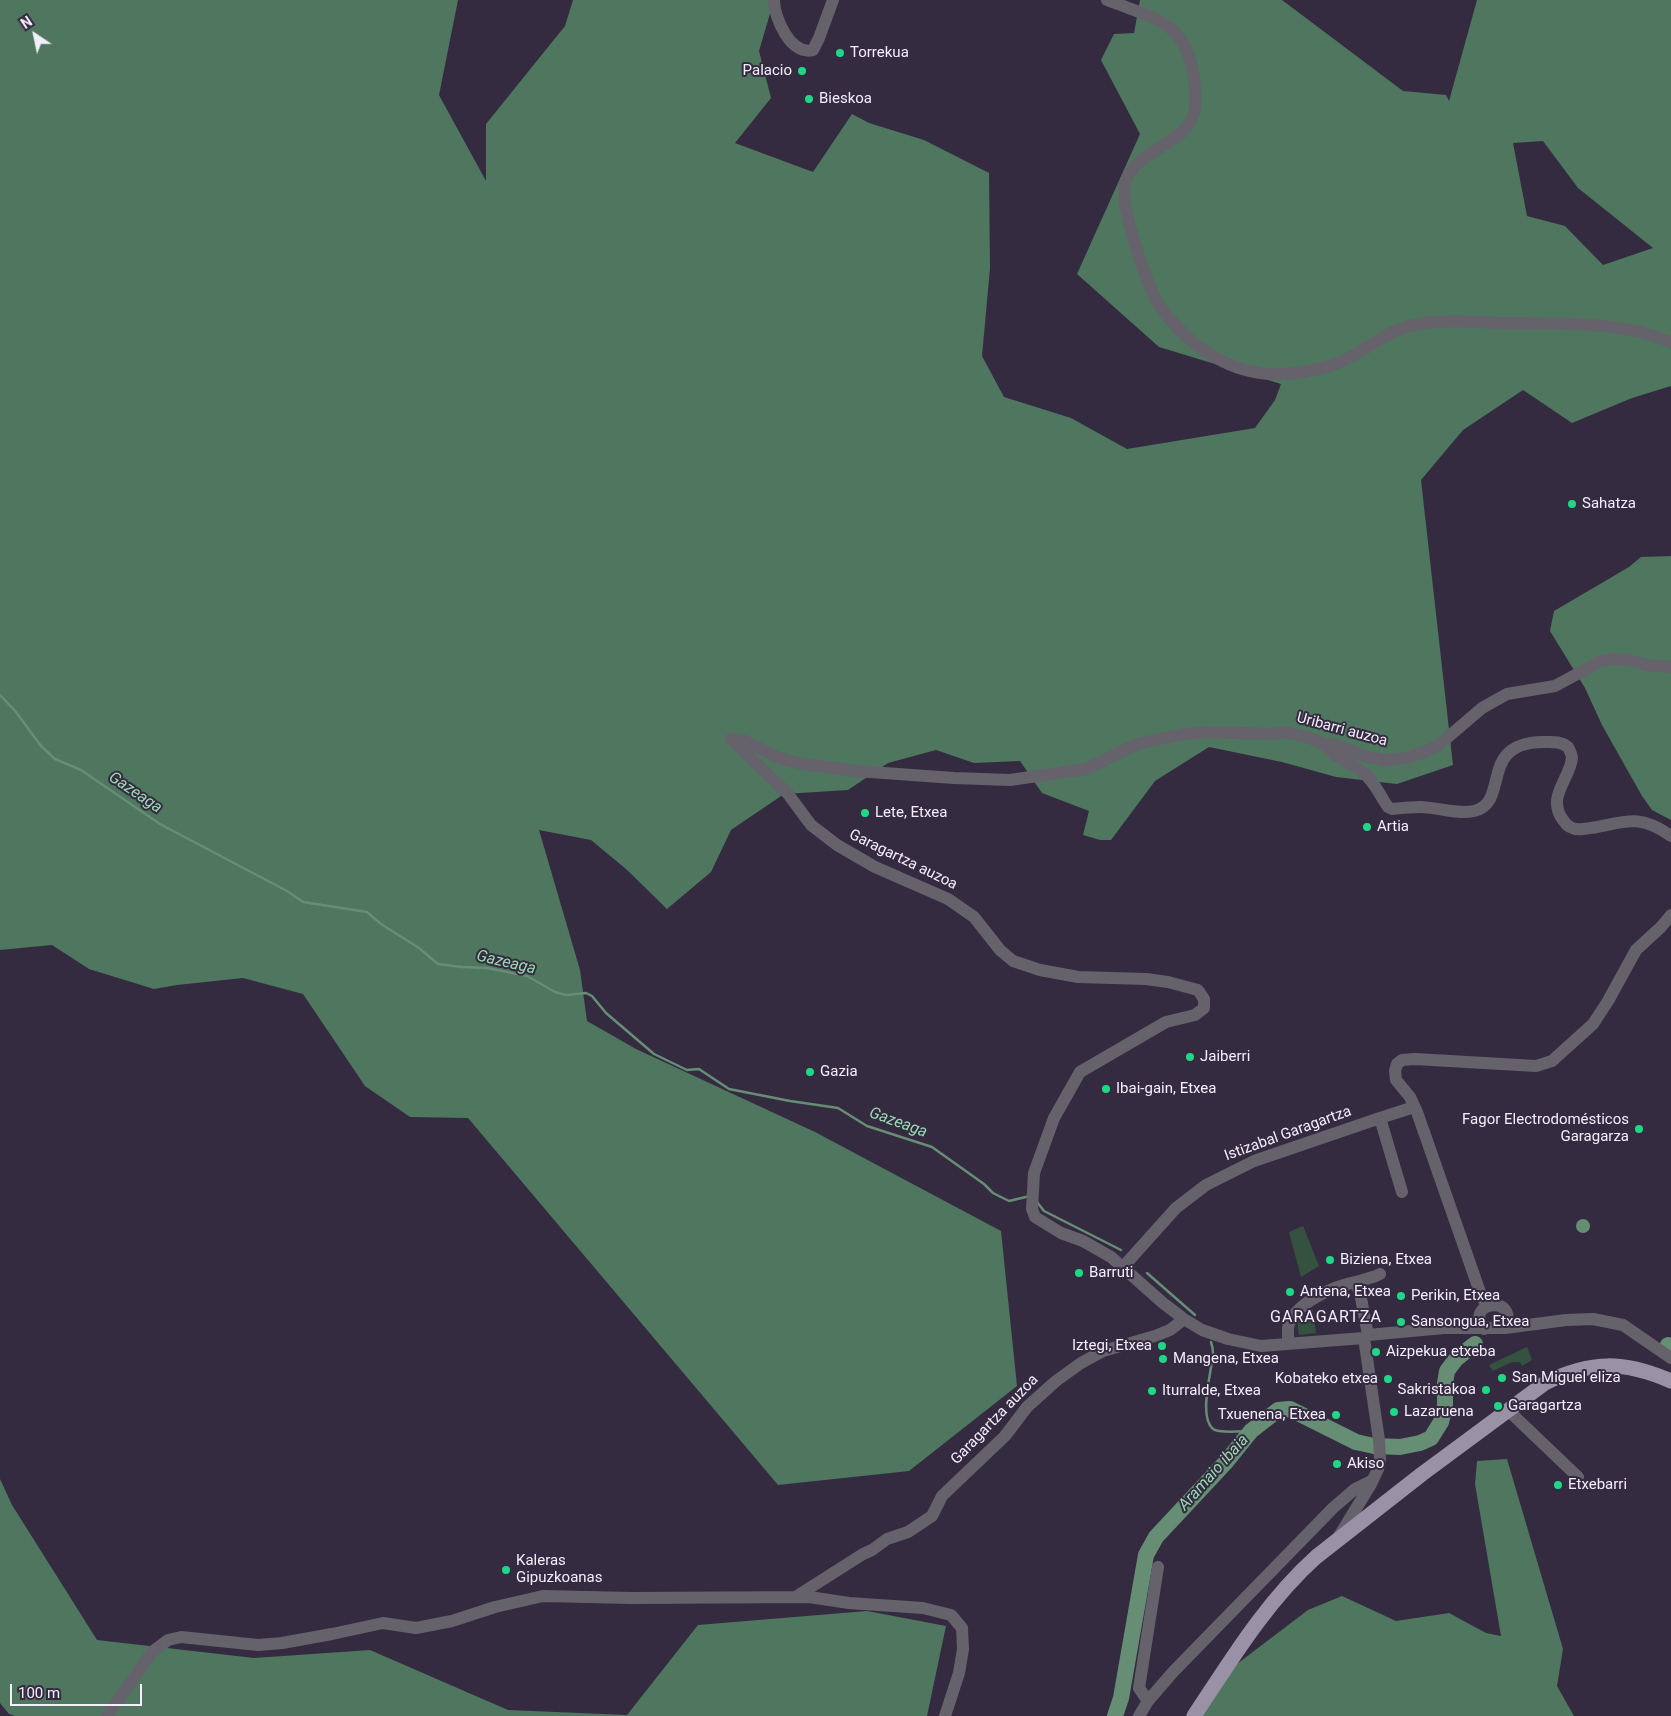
<!DOCTYPE html>
<html>
<head>
<meta charset="utf-8">
<style>
	body { margin:0 }
	#map { position:relative; width:1671px; height:1716px; overflow:hidden; background:#352b40; font-family:Roboto,sans-serif }
	canvas { display:block }
	.north { position:absolute; left:10px; top:10px; width:50px; height:50px; -webkit-text-stroke:4px #352b40; paint-order:stroke; rotate:326deg; font-size:14px; font-weight:700; line-height:20px; text-align:center; color:#f4edfb }
	.north::after { content:''; display:block; margin:auto; width:18px; height:22px; background:#f4edfb; clip-path:polygon(50% 0,100% 100%,50% 72%,0 100%) }
	.scale { position:absolute; left:10px; top:1684px; width:132px; height:22px; box-sizing:border-box; border:2px solid #f4edfb; border-top:0; padding-left:6px; font-size:15px; line-height:18px; white-space:nowrap; color:#f4edfb; -webkit-text-stroke:4px #352b40; paint-order:stroke }
</style>
</head>
<body>
<div id="map">
<canvas width="1671" height="1716"></canvas>
<div class="north">N</div>
<div class="scale">100 m</div>
</div>
<script>
const g = document.querySelector('canvas').getContext('2d');
g.lineJoin = 'round';
function fill(path, color) { g.fillStyle = color; g.fill(path, 'evenodd'); }
function trace(path, color, width, dash) { g.strokeStyle = color; g.lineWidth = width; g.lineCap = dash ? 'butt' : 'round'; g.setLineDash(dash || []); g.stroke(path); }
function write(font, color, halo, rows, align = 'center') {
  g.font = font + ' Roboto,sans-serif'; g.lineWidth = 4; g.setLineDash([]); g.textBaseline = 'middle'; g.strokeStyle = halo; g.fillStyle = color; for (const [text, x, y, turn = 0] of rows) {
    g.save(); g.translate(x, y); g.rotate((+turn || 0) * Math.PI / 180); g.textAlign = isNaN(turn) ? turn : align; if (halo) g.strokeText(text, 0, 0); g.fillText(text, 0, 0); g.restore();
  }
}
fill(new Path2D(`
	M1303,1226L1319,1266L1301,1277L1289,1232Z
	M1311,1309L1313,1310L1316,1333L1299,1335L1297,1322Z
	M1527,1347L1532,1360L1522,1366L1520,1362H1512L1493,1371L1489,1365Z`), '#355240');
fill(new Path2D(`
	M0,0H458L439,95L486,181V124L565,26L573,0H774L759,51L771,98L735,143L813,172L852,114L869,123L924,140L989,173L990,268L982,356L1004,397L1071,418L1127,449L1255,428L1275,400L1281,384L1159,347L1077,274L1140,134L1101,60L1114,34L1134,33L1140,0H1282L1403,91L1446,95L1449,101L1477,0H1671V386L1632,398L1572,423L1523,390L1463,430L1421,480L1453,765L1397,784L1336,777L1282,762L1209,747L1155,781L1111,840H1100L1083,835L1089,811L1042,793L1020,761L974,763L936,750L888,763L848,790L784,794L731,830L711,872L667,909L626,869L591,840L539,830L580,970L587,1021L636,1049L815,1132L1001,1231L1017,1386L909,1471L778,1485L468,1118L410,1117L365,1086L303,994L243,978L177,985L154,989L89,969L52,945L0,950ZM1543,141L1578,188L1653,248L1603,265L1565,226L1527,216L1513,143Z
	M1671,556V820L1652,810L1642,796L1602,725L1585,688L1550,631L1554,611L1629,567L1641,557Z
	M1507,1459L1563,1649L1557,1686L1574,1716H1200L1233,1667L1308,1610L1342,1596L1396,1621L1449,1613L1486,1633L1501,1636L1475,1484L1477,1461Z
	M0,1479L12,1505L97,1640L254,1658L370,1650L508,1710L627,1715L698,1625L867,1611L946,1626L927,1716H15L9,1714L0,1703Z`), '#4f765e');
fill(new Path2D(`
	M1576 1226a7 7 0 1 1 14 0a7 7 0 1 1-14 0Z`), '#668e75');
trace(new Path2D(`
	M0,695L16,712L41,746L55,759L81,770L160,824L287,891L303,902L367,912L381,924L419,948L438,964L462,967L487,968L527,976L555,992L566,995L586,993L592,996L606,1013L654,1054L687,1070L699,1069L729,1089L790,1101L838,1108L867,1126L932,1147L984,1184L993,1193L1009,1201L1030,1196
	M1037,1202L1044,1211L1121,1250
	M1147,1273L1195,1315
	M1211,1342C1212,1345 1213,1350 1213,1353C1212,1371 1198,1416 1213,1429C1219,1434 1243,1431 1251,1431`), '#668e75', 2.5);
trace(new Path2D(`
	M1668,1345L1671,1347
	M1115,1716L1121,1698L1146,1555L1156,1537L1226,1462L1251,1431L1278,1410L1290,1409L1356,1442L1374,1446L1400,1447L1420,1443L1431,1438L1441,1422L1445,1406V1383L1447,1371L1456,1359L1475,1344`), '#668e75', 16);
trace(new Path2D(`
	M774,0C774,18 791,56 813,50L819,38L833,0
	M1107,0C1161,21 1190,23 1195,88C1196,102 1196,117 1186,128C1168,148 1137,154 1126,180C1117,202 1146,280 1157,302C1165,315 1183,334 1195,344C1211,356 1230,367 1250,371C1279,379 1324,371 1351,357C1371,346 1391,329 1414,325C1441,319 1471,322 1498,323C1555,324 1619,320 1671,342
	M731,739L788,794L811,825L837,845L875,867L948,899L974,917L1000,950L1013,961L1040,970L1078,977L1146,979L1168,982L1198,990L1204,999V1008L1195,1015L1166,1022L1080,1072L1054,1118L1034,1173L1032,1209L1035,1217L1061,1233L1083,1241L1111,1257L1163,1303L1184,1319L1202,1330L1228,1339L1261,1346L1364,1338L1368,1335L1444,1328H1505L1566,1320L1593,1319L1623,1325L1671,1358
	M731,739L745,741L774,756L785,760L803,764L856,771L954,778L1010,780L1086,769L1137,744L1179,735L1204,732L1271,734L1285,732L1310,738L1324,744L1336,745L1364,756L1385,760L1406,758L1425,752L1440,744L1482,708L1507,694L1555,686L1601,661L1613,659L1628,660L1647,665L1671,667
	M1324,744C1334,758 1349,761 1362,772C1374,780 1380,796 1388,807L1392,809C1401,808 1411,807 1420,807C1436,807 1458,815 1474,811C1511,802 1477,743 1543,742C1553,742 1560,741 1568,747C1570,751 1572,755 1572,758C1570,779 1546,797 1563,820C1568,828 1574,830 1583,829C1621,825 1635,810 1671,836
	M1402,1192L1380,1118L1414,1107
	M1123,1267L1176,1208L1206,1185L1254,1161L1380,1118
	M1356,1282L1376,1276L1380,1274
	M1487,1306L1481,1295L1417,1112L1410,1097L1396,1080L1395,1071L1397,1064L1402,1060L1415,1059L1536,1066L1552,1061L1593,1024L1608,1001L1636,950L1661,927L1671,915
	M1484,1329C1463,1301 1520,1294 1505,1328
	M1288,1344C1288,1339 1288,1333 1288,1328C1292,1304 1334,1286 1356,1282L1361,1298L1368,1335
	M1508,1409L1513,1415L1578,1477
	M1338,1538L1371,1484L1378,1469L1380,1459L1379,1440L1364,1338
	M797,1596L863,1554L872,1550L887,1539L908,1532L932,1516L942,1496L1005,1436L1027,1407L1056,1381L1081,1363L1103,1351L1155,1336L1170,1330L1184,1319
	M1148,1701L1139,1688L1158,1567
	M107,1716L152,1652L168,1640L181,1637L258,1645L282,1643L332,1634L383,1623L416,1628L452,1621L495,1607L543,1596L631,1598L809,1597L849,1603L923,1608L951,1615L962,1628L963,1649L959,1673L945,1716
	M1139,1716L1148,1701L1173,1672L1333,1508L1355,1489L1373,1480`), '#66626c', 12);
trace(new Path2D(`
	M1194,1716C1231,1660 1266,1602 1316,1557L1422,1474L1545,1383C1592,1360 1624,1361 1671,1381`), '#9b91a7', 15);
for (const [x, y, r, color] of [
	[840,53,5,"#1fd887"],
	[802,71,5,"#1fd887"],
	[809,99,5,"#1fd887"],
	[1572,504,5,"#1fd887"],
	[865,813,5,"#1fd887"],
	[1367,827,5,"#1fd887"],
	[1190,1057,5,"#1fd887"],
	[810,1072,5,"#1fd887"],
	[1106,1089,5,"#1fd887"],
	[1639,1129,5,"#1fd887"],
	[1330,1260,5,"#1fd887"],
	[1079,1273,5,"#1fd887"],
	[1290,1292,5,"#1fd887"],
	[1401,1296,5,"#1fd887"],
	[1401,1322,5,"#1fd887"],
	[1162,1346,5,"#1fd887"],
	[1376,1352,5,"#1fd887"],
	[1163,1359,5,"#1fd887"],
	[1502,1378,5,"#1fd887"],
	[1388,1379,5,"#1fd887"],
	[1486,1390,5,"#1fd887"],
	[1152,1391,5,"#1fd887"],
	[1498,1406,5,"#1fd887"],
	[1394,1412,5,"#1fd887"],
	[1336,1415,5,"#1fd887"],
	[1337,1464,5,"#1fd887"],
	[1558,1485,5,"#1fd887"],
	[506,1570,5,"#1fd887"]
]) { const dot = new Path2D(); dot.arc(x, y, r, 0, 2 * Math.PI); g.fillStyle = color; g.fill(dot); trace(dot, '#352b40', 2); }
write('15px', '#f4edfb', '#352b40', [
	["Torrekua",850,53],
	["Palacio",792,71,"right"],
	["Bieskoa",819,99],
	["Sahatza",1582,504],
	["Lete, Etxea",875,813],
	["Artia",1377,827],
	["Jaiberri",1200,1057],
	["Gazia",820,1072],
	["Ibai-gain, Etxea",1116,1089],
	["Fagor Electrodomésticos",1629,1120,"right"],
	["Garagarza",1629,1137,"right"],
	["Biziena, Etxea",1340,1260],
	["Barruti",1089,1273],
	["Antena, Etxea",1300,1292],
	["Perikin, Etxea",1411,1296],
	["Sansongua, Etxea",1411,1322],
	["Iztegi, Etxea",1152,1346,"right"],
	["Aizpekua etxeba",1386,1352],
	["Mangena, Etxea",1173,1359],
	["San Miguel eliza",1512,1378],
	["Kobateko etxea",1378,1379,"right"],
	["Sakristakoa",1476,1390,"right"],
	["Iturralde, Etxea",1162,1391],
	["Garagartza",1508,1406],
	["Lazaruena",1404,1412],
	["Txuenena, Etxea",1326,1415,"right"],
	["Akiso",1347,1464],
	["Etxebarri",1568,1485],
	["Kaleras",516,1561],
	["Gipuzkoanas",516,1578]
], 'left');
write('15px', '#f4edfb', '#352b40', [
	["Uribarri auzoa",1342,730,15],
	["Garagartza auzoa",903,860,26],
	["Istizabal Garagartza",1288,1134,-20],
	["Garagartza auzoa",995,1420,-46]
]);
write('italic 16px', '#99dab2', '#352b40', [
	["Gazeaga",135,793,34],
	["Gazeaga",506,963,13],
	["Gazeaga",898,1123,20],
	["Aramaio ibaia",1214,1473,-48]
]);
g.letterSpacing = '1px';
write('16px', '#f4edfb', '#352b40', [
	["GARAGARTZA",1326,1318]
]);
g.letterSpacing = '0px';
</script>
</body>
</html>
